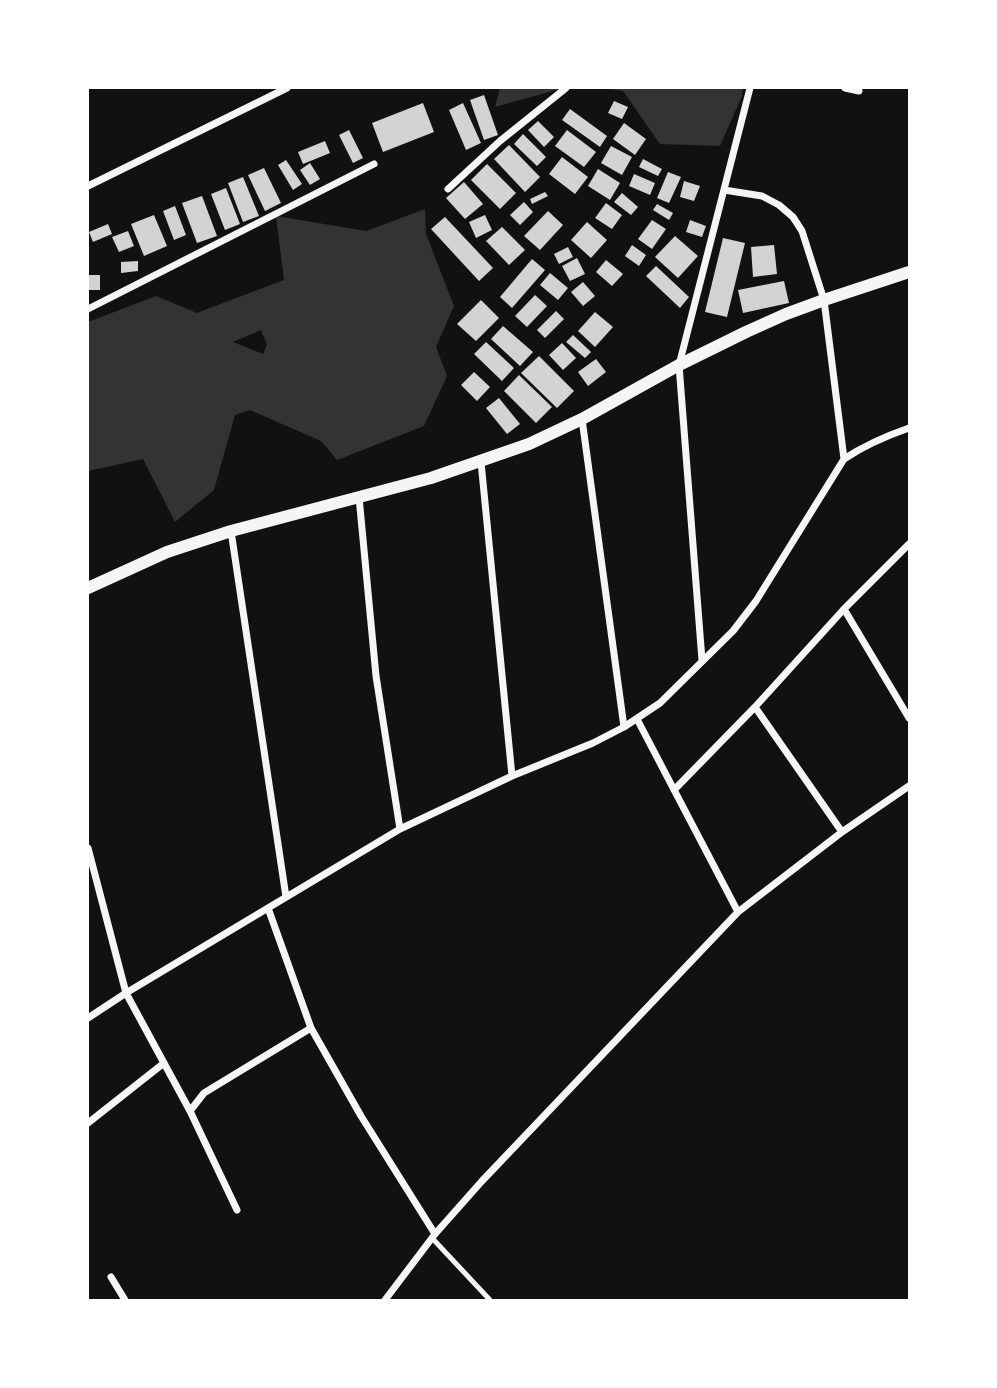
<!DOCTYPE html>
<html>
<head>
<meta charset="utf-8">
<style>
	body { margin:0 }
	#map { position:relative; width:997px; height:1388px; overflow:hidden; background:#111; font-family:"DejaVu Sans",sans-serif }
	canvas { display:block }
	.frame { position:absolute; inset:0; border:89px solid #fff; pointer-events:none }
</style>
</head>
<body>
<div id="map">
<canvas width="997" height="1388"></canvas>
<div class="frame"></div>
</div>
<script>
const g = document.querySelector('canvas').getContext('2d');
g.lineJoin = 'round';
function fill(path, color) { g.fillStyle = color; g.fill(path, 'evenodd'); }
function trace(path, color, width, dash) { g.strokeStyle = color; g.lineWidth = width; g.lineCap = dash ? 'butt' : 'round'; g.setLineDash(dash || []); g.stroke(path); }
fill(new Path2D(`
	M500,88H563L495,107Z
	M603,88H743L742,96L720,146L660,144L623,91Z
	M425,209L426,234L454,306L436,347L447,376L424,426L337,460L321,441L250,410L235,415L214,490L175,522L143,459L88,471V322L156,296L197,313L284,280L276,216L366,231ZM261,330L267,345L263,354L233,342Z`), '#333');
fill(new Path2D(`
	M484,95L498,135L484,140L470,100Z
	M614,101L628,107L622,119L608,113Z
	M423,103L434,132L383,152L372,123Z
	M463,103L481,143L466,150L449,110Z
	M570,109L607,136L600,147L562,120Z
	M538,121L554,137L544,147L528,130Z
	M624,123L646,139L635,155L613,139Z
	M349,130L363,158L353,163L339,135Z
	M567,130L596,152L584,167L555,146Z
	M523,134L546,157L537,166L514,144Z
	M325,141L330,153L303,164L298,152Z
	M509,145L540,177L525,192L494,159Z
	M611,146L632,157L622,175L601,163Z
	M562,157L588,177L575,194L549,174Z
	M643,159L662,169L658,176L639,167Z
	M286,160L302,184L293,190L278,165Z
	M310,163L320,179L310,185L300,170Z
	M487,164L516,193L500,209L471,180Z
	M264,168L281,203L265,211L248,175Z
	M598,169L620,183L610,200L588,186Z
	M668,172L681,177L669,203L657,198Z
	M634,174L655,183L650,195L629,186Z
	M243,177L259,216L243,222L228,183Z
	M684,181L700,186L694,201L680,197Z
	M464,182L483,204L465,219L446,198Z
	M226,188L240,224L225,230L211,194Z
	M545,192L548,196L532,204L530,199Z
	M622,193L638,207L631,215L614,202Z
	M202,196L217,236L197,243L182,203Z
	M524,202L533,212L520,225L510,215Z
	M606,203L622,215L612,229L595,218Z
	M657,204L673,213L669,220L653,210Z
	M175,206L186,235L174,240L163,211Z
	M548,211L563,225L540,250L524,236Z
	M154,215L167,246L144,256L131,224Z
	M485,215L492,230L476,238L469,222Z
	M445,217L493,268L479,281L431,229Z
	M652,220L666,229L652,249L638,239Z
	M690,220L706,226L702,237L686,232Z
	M587,222L607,240L591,258L571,240Z
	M108,224L112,234L93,242L89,232Z
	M502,227L525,250L509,265L486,241Z
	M128,231L134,246L119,252L112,237Z
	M675,236L698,256L678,278L655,257Z
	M723,238L745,243L727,317L705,312Z
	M632,245L646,255L639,266L625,256Z
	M774,245L777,274L753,277L751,247Z
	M568,247L573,257L559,264L554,254Z
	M577,258L585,274L570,281L562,266Z
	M532,259L545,270L512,308L500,297Z
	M606,260L623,274L612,286L596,272Z
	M138,261V271L121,273V262Z
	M656,266L689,297L680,308L646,276Z
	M550,273L568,288L558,300L540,285Z
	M88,275H100V290H88Z
	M784,281L789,303L743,313L738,290Z
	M583,282L595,296L583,306L571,292Z
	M535,295L547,306L527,327L515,316Z
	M481,300L499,318L476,341L457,324Z
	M556,311L564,319L545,338L537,330Z
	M595,312L613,327L595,347L578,331Z
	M503,326L533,352L520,366L491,339Z
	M573,335L591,352L585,358L566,342Z
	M486,342L514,368L502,381L474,354Z
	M562,343L576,358L563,370L549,355Z
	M539,356L574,391L557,408L521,373Z
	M596,359L606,372L588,386L578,372Z
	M474,372L490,387L477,401L461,385Z
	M519,375L552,407L536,423L504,391Z
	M499,398L520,424L507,434L486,408Z`), '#d3d3d3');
trace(new Path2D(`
	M432,1238L490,1300`), '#f5f5f5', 5);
trace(new Path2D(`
	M845,88L859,91
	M88,186L287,88
	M448,189L500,141L566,88
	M724,190L762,196L779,205L793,217L802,231L824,300L844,459
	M88,309L374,164
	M582,419L624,727
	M481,462L512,776
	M359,497L376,676L400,829
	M231,531L286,897
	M844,609L909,718
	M702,660L679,365L750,88
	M755,707L842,832
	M637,719L738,912
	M674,790L755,707L844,609L909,544
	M88,848L126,993L190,1111L237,1210
	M268,908L311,1028L361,1116L435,1234
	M88,1018L126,993L400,829L512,776L593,743L624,727L660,703L733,631L756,601L844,459C865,445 886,436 909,428
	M190,1111L204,1093L311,1028
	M88,1123L164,1063
	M111,1277L125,1300
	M385,1300L435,1234L482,1181L738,912L842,832L909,786`), '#f5f5f5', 7);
trace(new Path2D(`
	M88,588L167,552L231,531L431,478L529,444L582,419L679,365L746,332L786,314L824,300L909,272`), '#f5f5f5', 12);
</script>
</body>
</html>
